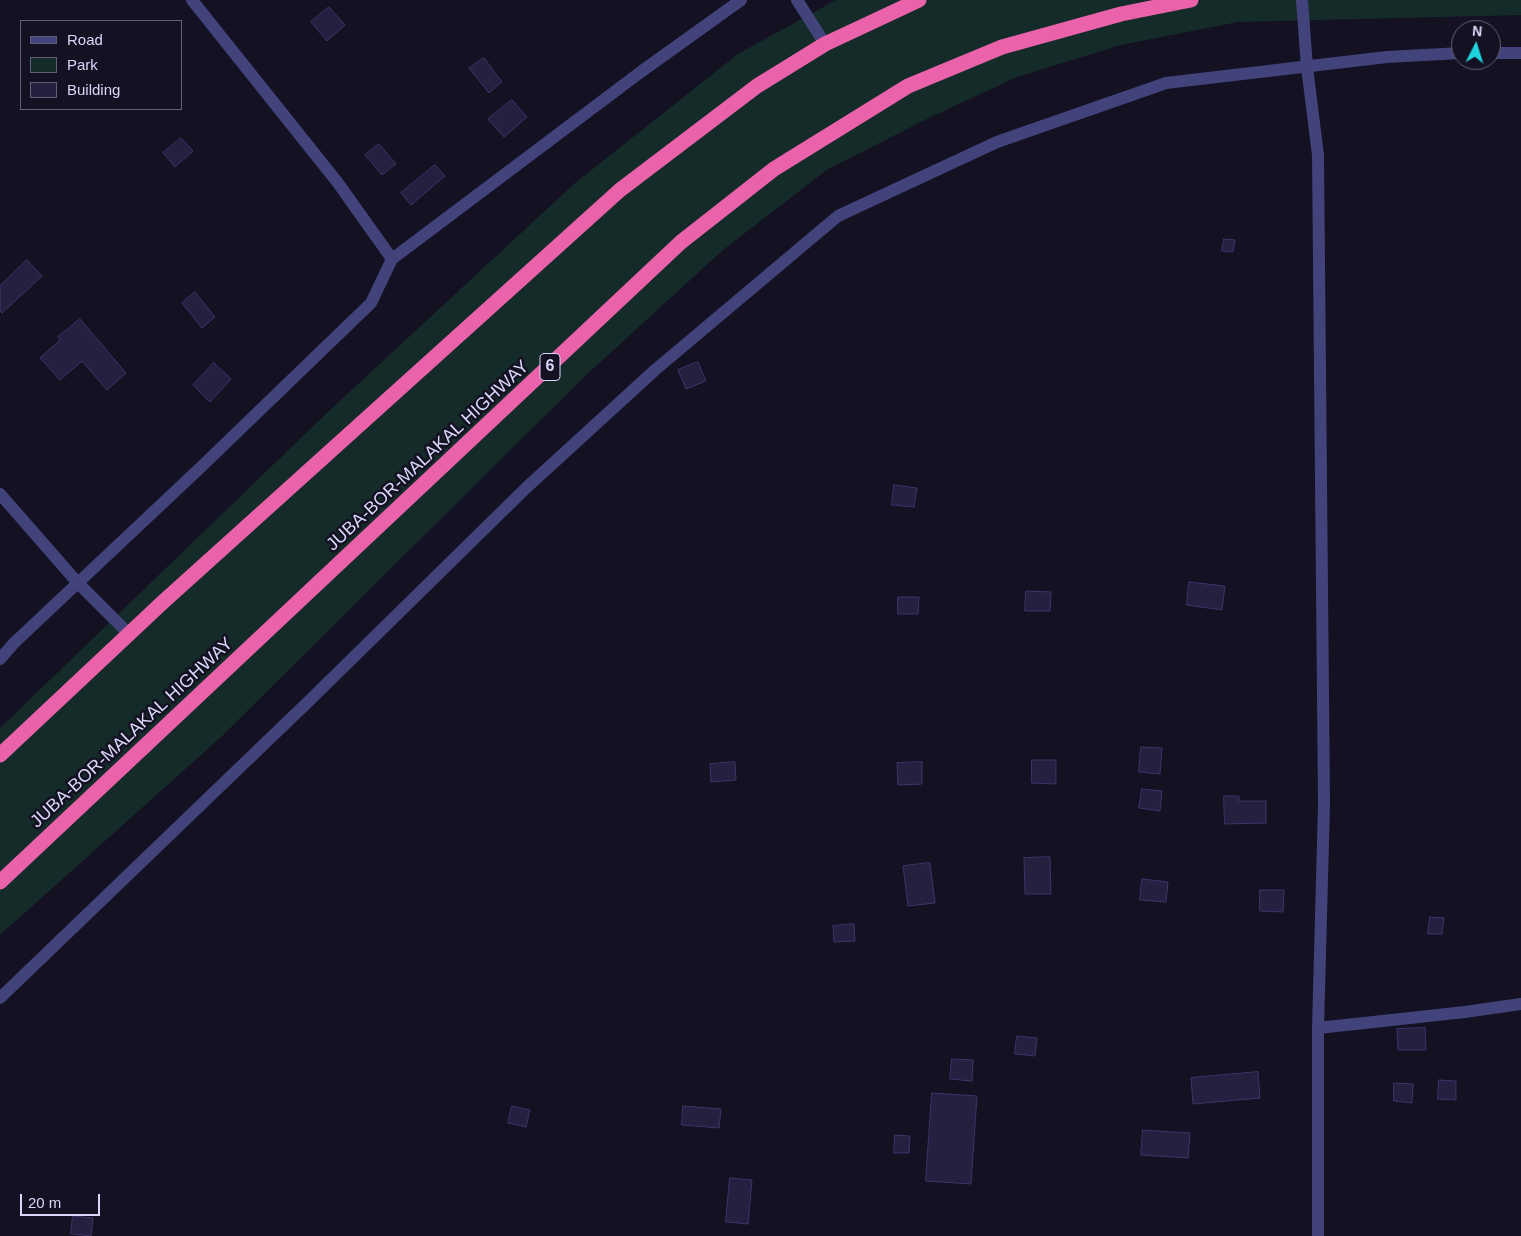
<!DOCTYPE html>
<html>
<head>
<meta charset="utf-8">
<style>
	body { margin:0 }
	#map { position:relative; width:1521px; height:1236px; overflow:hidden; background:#131122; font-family:Arial,sans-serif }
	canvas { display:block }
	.legend { position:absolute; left:20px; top:20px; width:162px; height:90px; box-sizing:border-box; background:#131122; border:1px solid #626078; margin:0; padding:6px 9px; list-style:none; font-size:15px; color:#d9d7fa }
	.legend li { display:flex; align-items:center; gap:10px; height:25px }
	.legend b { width:25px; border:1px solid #626078 }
	.north { position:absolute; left:1451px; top:20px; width:50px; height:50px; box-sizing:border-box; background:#131122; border:1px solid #626078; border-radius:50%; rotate:5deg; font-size:14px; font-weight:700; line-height:20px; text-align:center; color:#d9d7fa }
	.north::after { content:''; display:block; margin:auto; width:18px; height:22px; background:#1ed5de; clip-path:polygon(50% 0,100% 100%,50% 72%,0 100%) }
	.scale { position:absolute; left:20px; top:1194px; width:80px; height:22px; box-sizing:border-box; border:2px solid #d9d7fa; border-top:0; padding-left:6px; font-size:15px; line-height:18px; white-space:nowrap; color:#d9d7fa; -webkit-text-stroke:4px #131122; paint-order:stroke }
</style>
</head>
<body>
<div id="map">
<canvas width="1521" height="1236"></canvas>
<ul class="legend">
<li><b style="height:6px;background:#42437b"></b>Road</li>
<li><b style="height:14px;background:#152b29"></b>Park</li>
<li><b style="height:14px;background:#252040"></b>Building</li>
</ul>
<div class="north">N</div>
<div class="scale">20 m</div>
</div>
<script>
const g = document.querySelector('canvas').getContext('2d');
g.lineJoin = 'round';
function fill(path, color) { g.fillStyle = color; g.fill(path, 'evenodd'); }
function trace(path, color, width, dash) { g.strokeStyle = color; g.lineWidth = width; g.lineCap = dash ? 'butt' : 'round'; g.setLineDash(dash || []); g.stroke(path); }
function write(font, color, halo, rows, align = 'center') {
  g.font = font + ' Arial,sans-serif'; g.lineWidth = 5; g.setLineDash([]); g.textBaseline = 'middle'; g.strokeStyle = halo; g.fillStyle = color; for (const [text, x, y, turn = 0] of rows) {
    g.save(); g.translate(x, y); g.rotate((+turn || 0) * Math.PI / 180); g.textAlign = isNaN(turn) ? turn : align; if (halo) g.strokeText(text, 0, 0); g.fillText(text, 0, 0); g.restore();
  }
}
fill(new Path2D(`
	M836,0H1521V15L1238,22L1121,45L1017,77L931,117L828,169L723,250L583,378L220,738L0,935V728L330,410L575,183L738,54Z`), '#152b29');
const building = new Path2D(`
	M329,7L345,25L327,41L311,22Z
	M484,58L502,82L489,93L469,68Z
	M512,100L527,117L504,137L488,119Z
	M181,138L193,151L175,167L163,153Z
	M379,144L396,164L382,175L365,155Z
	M435,165L445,176L411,205L401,193Z
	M1224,239L1235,240L1233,252L1222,251Z
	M27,260L42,276L2,313L0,311V286Z
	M195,292L215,317L202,328L182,303Z
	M80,319L126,373L107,390L82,361L60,380L40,358L61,339L58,337Z
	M698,362L706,381L686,389L678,370Z
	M214,363L231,379L210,402L193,385Z
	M894,485L917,488L914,507L892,505Z
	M1189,582L1225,586L1222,610L1187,605Z
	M1026,591L1051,592L1050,611H1025Z
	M898,597H919L918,614H898Z
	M1141,747L1162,748L1160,774L1139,772Z
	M1032,760H1056V784L1032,783Z
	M735,762L736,780L711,782L710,764Z
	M922,762V784L898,785L897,763Z
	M1142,789L1162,791L1160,811L1139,808Z
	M1224,796H1239V801H1266V823L1225,824Z
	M1050,857L1051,894H1025L1024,858Z
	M930,863L935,903L908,906L903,866Z
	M1142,879L1168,882L1166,902L1140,900Z
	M1260,890H1284L1283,912L1260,911Z
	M1430,917L1444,918L1442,934H1428Z
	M854,924L855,941L834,942L833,926Z
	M1425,1028L1426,1050H1398L1397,1029Z
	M1017,1036L1037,1038L1035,1056L1015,1054Z
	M952,1059L973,1060L972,1081L950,1079Z
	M1258,1072L1260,1098L1193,1104L1191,1078Z
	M1439,1080L1456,1081V1100L1438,1099Z
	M1394,1083L1413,1084L1412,1103L1394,1101Z
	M932,1093L977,1096L971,1184L926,1181Z
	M512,1106L530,1110L526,1127L508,1123Z
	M683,1106L721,1109L719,1128L682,1125Z
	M1143,1130L1190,1133L1188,1158L1141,1155Z
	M895,1135L910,1136L909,1153H894Z
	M730,1178L752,1180L748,1224L726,1222Z
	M73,1216L93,1218L91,1236L71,1234Z`);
fill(building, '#252040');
trace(building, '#3c3569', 1);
trace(new Path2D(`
	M192,0L338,183L392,259
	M797,0L825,44
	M1302,0L1307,67L1318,155L1324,804L1318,1028V1236
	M1491,53H1521
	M0,494L77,582L129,634
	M0,659L14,643L200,468L371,303L392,259L642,71L741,0
	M0,998L310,700L526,488L655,370L838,216L997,142L1166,83L1387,57L1461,53
	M1318,1028L1465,1012L1521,1004`), '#42437b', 12);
trace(new Path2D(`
	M0,755L163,602L620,190L757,86L825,44L919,0
	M0,882L681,242L774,169L908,86L1002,47L1121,14L1191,0`), '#ea62aa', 15);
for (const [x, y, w] of [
	[550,367,20]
]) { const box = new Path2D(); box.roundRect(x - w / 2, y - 13.5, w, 27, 4); g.fillStyle = '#131122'; g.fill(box); trace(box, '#d9d7fa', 1); }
write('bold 16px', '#d9d7fa', null, [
	["6",550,367]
]);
write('18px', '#d9d7fa', '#131122', [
	["JUBA-BOR-MALAKAL HIGHWAY",428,456,-43],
	["JUBA-BOR-MALAKAL HIGHWAY",132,733,-43]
]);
</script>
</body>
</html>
